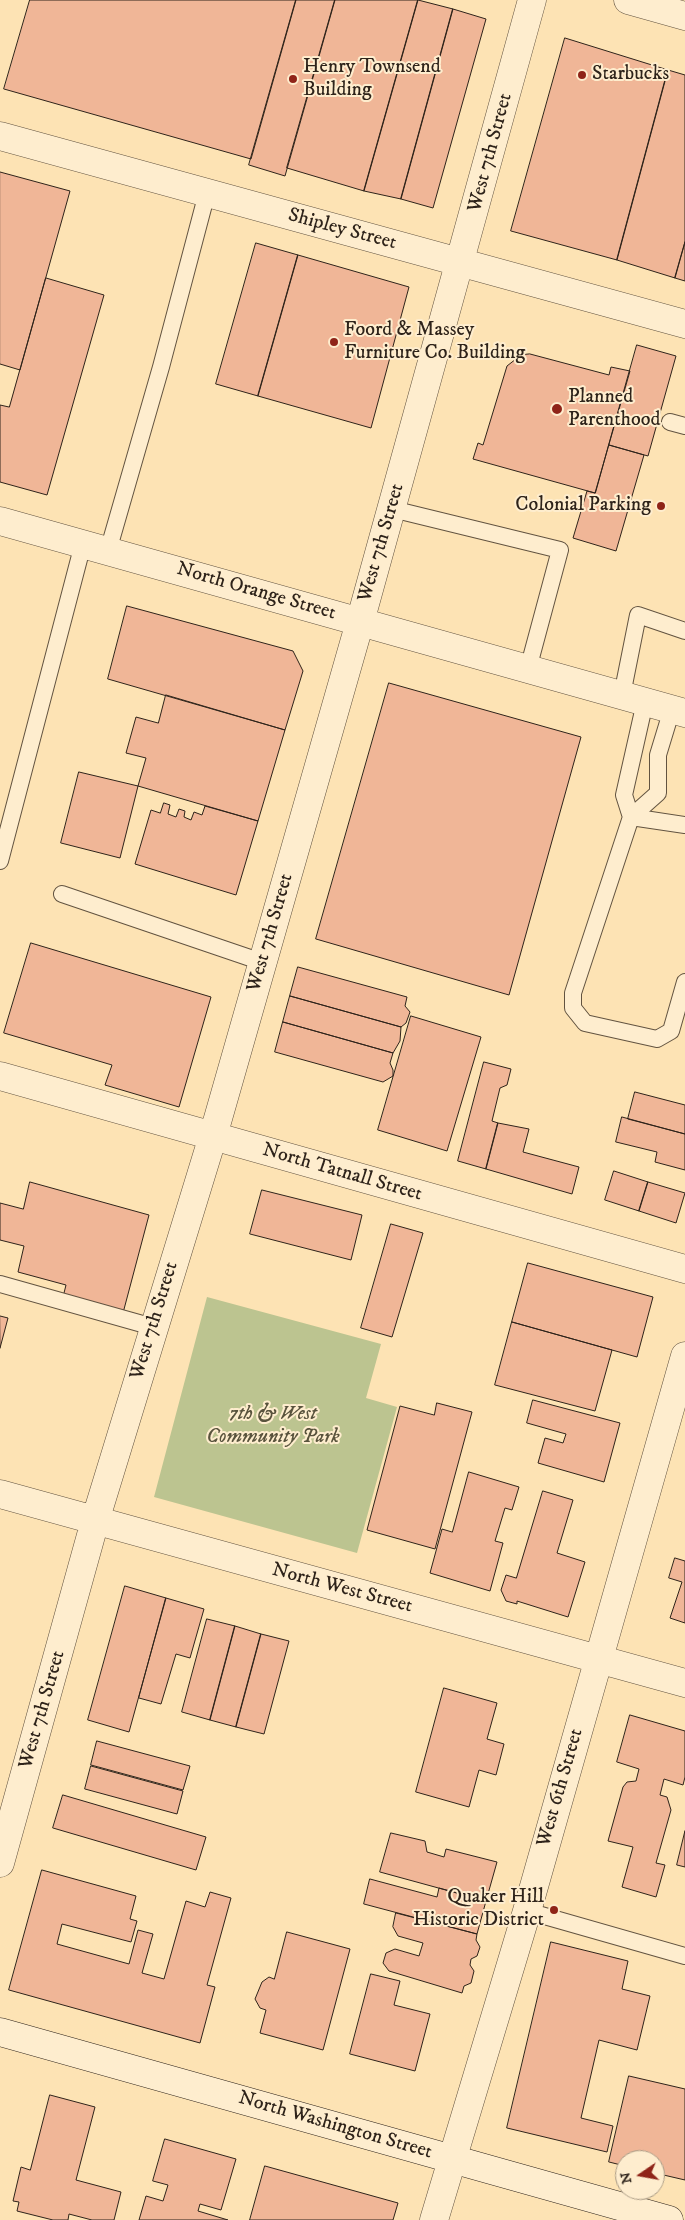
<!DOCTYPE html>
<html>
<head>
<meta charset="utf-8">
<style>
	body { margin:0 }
	#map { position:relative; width:685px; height:2220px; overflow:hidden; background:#fde3b4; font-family:"IM FELL DW Pica",serif }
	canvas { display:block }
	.north { position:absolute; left:615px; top:2150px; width:50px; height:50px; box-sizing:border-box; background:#feedce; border:1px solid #ab9c86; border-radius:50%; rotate:258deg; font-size:14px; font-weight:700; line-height:20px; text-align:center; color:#2e231a }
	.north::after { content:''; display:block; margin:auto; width:18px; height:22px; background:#8f2418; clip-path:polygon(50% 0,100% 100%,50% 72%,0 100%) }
</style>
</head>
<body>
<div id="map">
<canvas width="685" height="2220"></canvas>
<div class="north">N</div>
</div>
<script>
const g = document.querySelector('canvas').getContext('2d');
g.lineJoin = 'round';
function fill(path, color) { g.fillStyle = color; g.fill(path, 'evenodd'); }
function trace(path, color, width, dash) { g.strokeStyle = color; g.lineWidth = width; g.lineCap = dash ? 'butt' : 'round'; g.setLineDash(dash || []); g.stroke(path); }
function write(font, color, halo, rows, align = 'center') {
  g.font = font + ' "IM FELL DW Pica",serif'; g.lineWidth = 4; g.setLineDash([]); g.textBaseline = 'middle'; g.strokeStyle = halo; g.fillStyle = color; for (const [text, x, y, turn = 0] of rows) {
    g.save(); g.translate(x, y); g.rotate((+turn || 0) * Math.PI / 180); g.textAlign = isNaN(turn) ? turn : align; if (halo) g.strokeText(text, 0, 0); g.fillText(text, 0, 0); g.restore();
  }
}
fill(new Path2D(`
	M207,1297L381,1344L366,1398L397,1407L357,1553L154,1497Z`), '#bcc490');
const building = new Path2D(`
	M30,0H296L251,159L4,89Z
	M296,0H335L285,176L249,165Z
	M335,0H418L364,191L287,168Z
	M418,0L453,9L401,199L364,191Z
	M453,9L486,19L433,208L401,199Z
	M565,38L668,70L617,260L511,231Z
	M668,70L685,75V242L675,278L617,260Z
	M0,172L70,191L20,370L0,364Z
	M685,242V281L675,278Z
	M256,243L298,255L258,396L216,384Z
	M298,255L409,287L371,428L258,396Z
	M46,278L104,295L47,495L0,482V405L9,407Z
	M637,345L676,356L648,456L609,445Z
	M530,354L609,375L611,367L630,371L595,493L473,459L478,443L483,445L507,366L521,355Z
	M609,445L644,455L616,551L573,538L587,491L595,493Z
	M127,606L293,651L303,671L285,730L108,679Z
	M389,683L581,737L509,995L316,939Z
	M166,695L285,730L258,821L138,786L146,758L126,753L136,717L158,723Z
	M79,772L138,786L120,858L61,843Z
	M164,803L170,805L168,814L176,817L179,809L185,811L184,817L191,820L194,812L202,815L205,806L258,821L236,895L135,864L151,810L160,813Z
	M31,943L211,997L179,1107L105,1085L112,1065L4,1033Z
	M298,967L407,997L405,1006L410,1012L406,1023L401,1027L290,996Z
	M290,996L401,1027L400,1041L393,1053L283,1022Z
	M411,1016L481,1037L447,1151L378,1130Z
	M283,1022L393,1053L390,1063L393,1070V1076L383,1082L275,1052Z
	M484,1062L511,1069L507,1085L500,1088L492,1121L498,1123L486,1169L458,1161Z
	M635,1092L685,1105V1134L628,1119Z
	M622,1117L685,1134V1170L655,1162L657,1152L616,1142Z
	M498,1123L529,1129L523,1152L579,1167L572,1194L486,1169Z
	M614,1171L648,1182L639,1211L605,1200Z
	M30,1182L149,1215L123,1313L63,1297L66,1285L18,1272L24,1246L0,1240V1203L23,1209Z
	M648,1182L685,1193L676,1223L639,1211Z
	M262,1190L362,1215L351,1260L250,1234Z
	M391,1224L423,1233L392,1337L361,1328Z
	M528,1263L653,1297L637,1357L512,1322Z
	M0,1316L8,1318L0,1348Z
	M512,1322L612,1350L595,1411L495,1385Z
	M533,1400L620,1423L604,1482L538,1463L545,1438L563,1443L566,1434L527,1423Z
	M437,1403L472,1412L435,1549L367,1530L400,1406L434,1415Z
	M469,1472L519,1487L512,1510L505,1508L495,1541L503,1543L490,1591L430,1573L442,1529L452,1532Z
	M543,1491L573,1500L557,1553L585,1562L568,1617L517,1601V1604L506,1601L501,1590L506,1575L516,1578Z
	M675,1558L685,1561V1623L670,1618L682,1582L669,1578Z
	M125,1586L166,1598L129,1732L88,1720Z
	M166,1598L204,1609L190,1658L176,1654L161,1704L139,1698Z
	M207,1619L235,1626L210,1720L182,1712Z
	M235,1626L261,1634L236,1727L210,1720Z
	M261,1634L289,1641L264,1734L236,1727Z
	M444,1688L497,1703L487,1739L504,1744L496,1775L479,1770L469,1807L416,1792Z
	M630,1715L685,1731V1777L683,1785L664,1779L660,1795L667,1797L671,1810L656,1863L665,1865L656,1897L622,1887L633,1847L608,1841L623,1787L627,1782L636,1781L639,1769L617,1762Z
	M97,1741L190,1766L183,1790L91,1765Z
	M91,1766L183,1791L177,1814L85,1789Z
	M63,1795L206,1837L196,1870L53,1828Z
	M685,1831V1867L677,1865Z
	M391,1833L425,1841L427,1852L444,1857L446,1849L497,1862L486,1901L380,1872Z
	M42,1870L136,1896L130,1919L137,1921L131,1942L62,1924L57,1944L129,1964L138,1930L153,1934L142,1973L164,1979L186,1901L205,1907L210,1892L231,1898L207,1985L215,1987L200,2043L9,1990Z
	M370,1879L437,1897L439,1888L486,1901L477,1934L364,1904Z
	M396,1913L477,1934L476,1940L480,1947L477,1956L471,1959L470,1965L474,1971L471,1983L464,1986L462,1993L389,1971L383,1963L386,1953L395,1949L419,1956L423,1943L398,1936L393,1927Z
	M287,1932L350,1949L323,2050L260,2033L266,2010L260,2008L255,1999L262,1982L269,1977L274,1979Z
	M551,1942L628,1961L622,1989L650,1996L637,2050L599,2040L581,2118L613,2126L607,2152L507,2128Z
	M371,1974L400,1981L394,2005L430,2014L415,2071L350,2054Z
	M629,2076L685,2089V2180L655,2173V2160H625V2166L609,2162Z
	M50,2095L95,2107L76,2180L121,2192L114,2220H92L69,2214L68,2220H53L17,2211L19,2202L13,2201L21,2167L30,2170Z
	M165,2139L236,2159L221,2210L200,2204L198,2211L228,2220H139L146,2196L163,2201L168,2185L153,2181Z
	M265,2166L398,2203L393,2220H250Z`);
fill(building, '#f0b697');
trace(building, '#2e231a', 1);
const lane = new Path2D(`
	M670,422L685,426
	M392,509L560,550L528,669
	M108,551L161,367L207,193
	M622,695L638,615L685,631
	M645,702L624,795L631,817L658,793V755L672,709
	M685,825L631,817L573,993V1008L585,1023L657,1039L671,1031L685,982
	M0,861L83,544
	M62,894L262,962
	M0,1284L153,1327
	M527,1911L685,1956`);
const street = new Path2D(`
	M628,0L685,16
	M0,136L685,324
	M0,521L685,713
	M0,1076L685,1269
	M0,1494L685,1683
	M0,1863L95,1521L213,1136L360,622L532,0
	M434,2220L527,1911L685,1356`);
const secondary = new Path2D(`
	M0,2032L669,2220`);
trace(lane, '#625340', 18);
trace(street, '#625340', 29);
trace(secondary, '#2e231a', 29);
trace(lane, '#feedce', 16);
trace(street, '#feedce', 28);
trace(secondary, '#feedce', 28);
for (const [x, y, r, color] of [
	[582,75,5,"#8f2418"],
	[293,79,5,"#8f2418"],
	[334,342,5,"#8f2418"],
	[557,409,6,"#8f2418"],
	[661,506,5,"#8f2418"],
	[554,1910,5,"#8f2418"]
]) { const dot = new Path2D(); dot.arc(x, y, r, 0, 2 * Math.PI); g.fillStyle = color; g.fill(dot); trace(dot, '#feedce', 2); }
write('20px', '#2e231a', '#feedce', [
	["Henry Townsend",303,68],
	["Building",303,91],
	["Starbucks",592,75],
	["Foord & Massey",344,331],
	["Furniture Co. Building",344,354],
	["Planned",568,398],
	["Parenthood",568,421],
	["Colonial Parking",651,506,"right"],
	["Quaker Hill",544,1898,"right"],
	["Historic District",544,1921,"right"]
], 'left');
write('20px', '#2e231a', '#feedce', [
	["West 7th Street",491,153,-75],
	["Shipley Street",342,230,15],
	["West 7th Street",382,543,-74],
	["North Orange Street",256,592,16],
	["West 7th Street",271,933,-74],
	["North Tatnall Street",342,1173,16],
	["West 7th Street",155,1321,-73],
	["North West Street",342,1589,15],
	["West 7th Street",43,1710,-74],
	["West 6th Street",561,1788,-74],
	["North Washington Street",335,2126,16]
]);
write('italic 20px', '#59533d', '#feedce', [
	["7th & West",273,1415],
	["Community Park",273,1438]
]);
</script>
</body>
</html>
